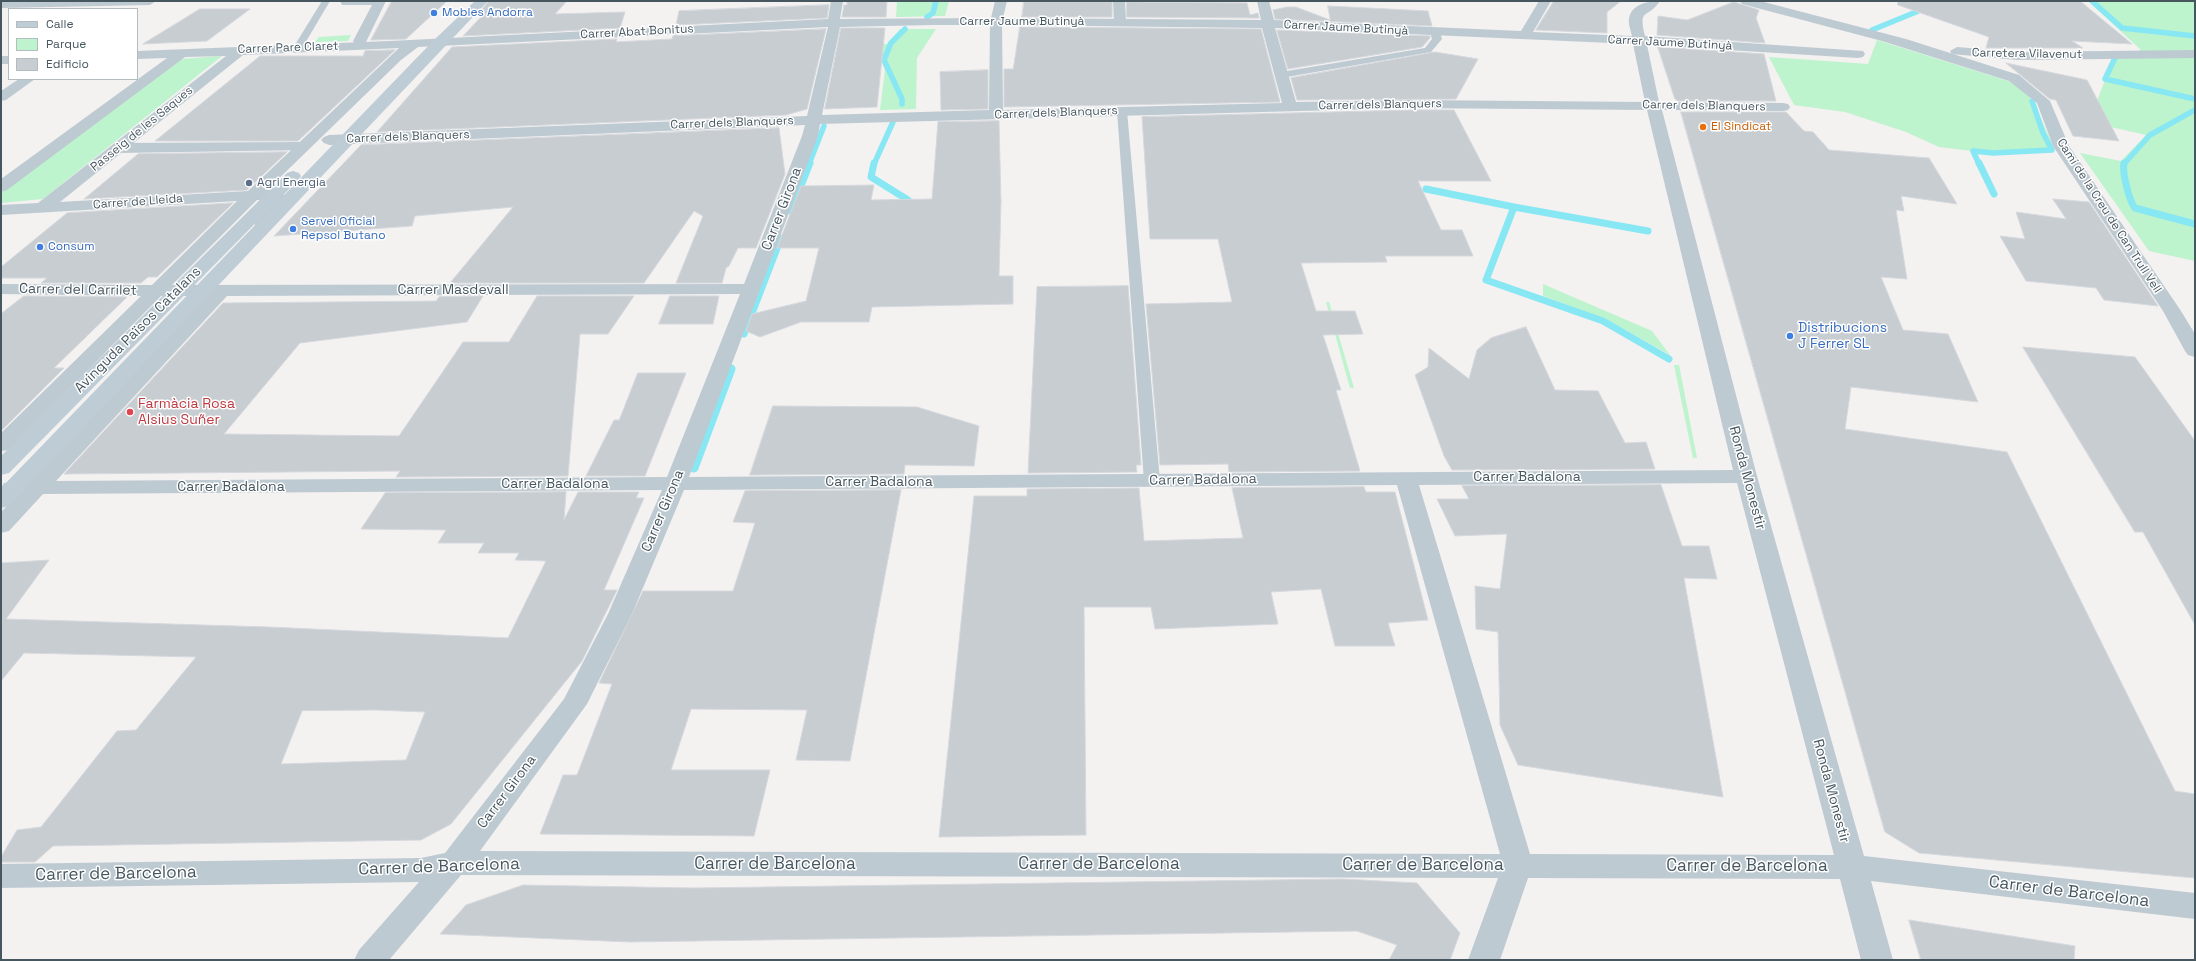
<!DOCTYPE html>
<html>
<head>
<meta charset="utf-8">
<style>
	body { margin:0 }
	#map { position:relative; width:2196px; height:961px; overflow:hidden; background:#f4f1f1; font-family:"Space Grotesk",sans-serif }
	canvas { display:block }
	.frame { position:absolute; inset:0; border:2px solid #475760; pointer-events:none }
	.legend { position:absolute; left:8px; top:8px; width:130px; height:72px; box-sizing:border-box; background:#fff; border:1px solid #b5bcbf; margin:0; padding:5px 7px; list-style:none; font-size:12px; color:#475760 }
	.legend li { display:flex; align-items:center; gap:8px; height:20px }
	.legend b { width:20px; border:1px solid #b5bcbf }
</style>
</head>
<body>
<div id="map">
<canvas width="2196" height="961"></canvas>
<div class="frame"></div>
<ul class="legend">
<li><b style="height:5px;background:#beccd6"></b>Calle</li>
<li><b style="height:11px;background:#bdf3cd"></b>Parque</li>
<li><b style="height:11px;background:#c8cdd1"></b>Edificio</li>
</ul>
</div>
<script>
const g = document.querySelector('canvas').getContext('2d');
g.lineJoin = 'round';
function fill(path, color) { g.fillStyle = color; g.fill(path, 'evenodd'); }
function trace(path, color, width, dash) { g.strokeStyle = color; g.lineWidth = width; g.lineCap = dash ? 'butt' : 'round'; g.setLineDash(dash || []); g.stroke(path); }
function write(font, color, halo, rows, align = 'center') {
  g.font = font + ' "Space Grotesk",sans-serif'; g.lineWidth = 3; g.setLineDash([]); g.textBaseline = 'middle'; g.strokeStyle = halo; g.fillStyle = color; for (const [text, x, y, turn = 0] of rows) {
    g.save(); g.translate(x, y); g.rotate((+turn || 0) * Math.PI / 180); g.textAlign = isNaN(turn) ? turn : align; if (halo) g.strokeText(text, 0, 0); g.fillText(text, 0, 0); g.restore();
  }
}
fill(new Path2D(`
	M897,1H949L945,16L896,17Z
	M2088,1H2195V261L2149,251L2080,153L2121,161L2146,135L2089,122L2105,80L2117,58L2141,50Z
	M900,29H936L917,58L916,109L880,110L885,70L881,60L840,45L887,44Z
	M351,35L348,41L315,42L319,37Z
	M1877,40L2011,82L2030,97L2055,149L1989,153L1939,147L1906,132L1845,112L1794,105L1769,57L1868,64Z
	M222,56L43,199L1,203V193L180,59Z
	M1543,284L1652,331L1670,355L1608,320L1543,296Z
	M1326,302H1329L1354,388H1350Z
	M1674,365H1679L1697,458H1693Z`), '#bdf3cd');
trace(new Path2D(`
	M2092,1L2122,28L2195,36
	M927,17L933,13L936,1
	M1872,30L1916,12L1935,1
	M2115,58L2105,79L2195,99
	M902,104V99L884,60L891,43L905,29
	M809,164L824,126
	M874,164L893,122
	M1979,164L1973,151L1993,153L2052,150L2043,133L2032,101
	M2124,164L2150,135L2195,110`), '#87e7f3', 5.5);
trace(new Path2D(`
	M874,163L871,177L908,200
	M1979,163L1994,194
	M2124,163C2122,172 2129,201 2135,208L2195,224
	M1426,189L1514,207L1486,280L1603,321L1669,359
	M1514,207L1648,231
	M791,211L810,163
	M744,334L781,238
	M730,370L731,368`), '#87e7f3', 7);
trace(new Path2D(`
	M694,468L731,369`), '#87e7f3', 9);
const building = new Path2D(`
	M392,1H447L406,39L371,40Z
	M489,1H567L555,14L625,12L620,28L463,36L482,16L479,13Z
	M847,1H887L886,17H842L844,5H847Z
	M1554,1H1621L1607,12V33L1536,30Z
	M1898,1H2080L2132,44L2072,41L2083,48H1986L1989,37L1898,5Z
	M1024,2H1112V17H1022Z
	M1127,2L1247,3L1250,15L1258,13L1259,18L1127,17Z
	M1734,2L1759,10L1756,18L1765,43L1657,35L1658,16L1687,20Z
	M829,5L827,18L676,25L679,11Z
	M1328,6L1428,11L1432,26L1275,19L1273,10L1287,7H1296L1330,20Z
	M200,9H250L207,41L143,44Z
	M1020,27L1261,29L1280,102L1004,107V69H1013Z
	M841,28H885L877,107L825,109Z
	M826,29L807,109L786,115L377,132L452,47L617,39L616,42L672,39L673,36Z
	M1277,30L1430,36V38L1422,47L1288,69Z
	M1658,47L1764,54L1776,101H1678L1675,99Z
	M395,50L298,141H155L260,56H363L365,51Z
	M1435,52L1478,59L1456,99L1297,100L1291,78Z
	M2006,63L2087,80L2119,141L2073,136L2056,100L2050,99Z
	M988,70V109L941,110L940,72Z
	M1411,110H1454L1491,181H1418L1441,230H1462L1473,256H1385L1387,262L1301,263L1316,311H1355L1363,334L1323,335L1341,390H1336L1360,471L1229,472L1228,464L1160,465L1146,304L1232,302L1218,239H1150L1142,117Z
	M1681,112H1786L1804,131L1813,132L1829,150L1929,158L1957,204L1901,196L1904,211L1896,210L1907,279L1881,277L1903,330L1948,334L1978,402L1851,387L1845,429L2007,452L2175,791L2195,794V878L1919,853L1885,832Z
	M999,121L1001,202L999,276H1013V304L872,307L869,322H801L760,337L746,331L752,314L806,301L819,248H777L801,186L874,185L871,200L932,199L938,122Z
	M779,128L785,174L756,248H738L729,266L726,268L722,283H676L703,216L694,211L644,283H450L513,207L415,216L412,226L274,236L361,145Z
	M287,152L247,190L84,199L138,154Z
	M2053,199L2089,202L2158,306L2104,300L2096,288L2026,281L2000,236L2025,239L2016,212L2066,219Z
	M233,203L157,277H148L141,283H41L47,278H1V267L67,213Z
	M1128,286L1141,465H1136L1137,472L1028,473L1037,287Z
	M24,296L127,297L54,368H64L1,431V314Z
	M483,296L467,322L300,343L224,434L399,436L463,342H509L537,296H634L608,334H580L568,476L396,477L400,471L64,474L223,303L436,301L439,297Z
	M670,296H719L713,324H659Z
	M1526,327L1555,390L1598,391L1625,443L1646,442L1655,469L1452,470L1444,456L1415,375L1428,367L1429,348L1469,379L1477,350L1491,338Z
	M2023,347L2135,357L2195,441V625L2143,532H2135Z
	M638,373H686L645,476H586L614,420H619Z
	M773,406L917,407L979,426L974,466L905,465L904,474L750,475Z
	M1661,485L1682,546H1709L1717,579L1684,578L1723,797L1518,765L1500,725L1498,632L1476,629L1475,586L1500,589L1507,534L1455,536L1437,499H1469L1462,486Z
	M1364,487L1366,492H1395L1428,620L1388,623L1395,646H1335L1321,589L1271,592L1278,624L1155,629L1151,607H1084L1086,835L939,837L974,496H1027V489L1139,488L1144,541L1243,538L1232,488Z
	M901,490L850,761L796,760L807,710L691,709L671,770H770L754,836L540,834L563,775H577L612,684L599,683L643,591H733L755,523L733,522L745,491Z
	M566,492L564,520L578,492H639L636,498H644L604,590H617L582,661L451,824L421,840L53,846L35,862H1V857L17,830L41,827L117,731L136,730L196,657L24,653L1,681V563L49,560L6,619L269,627L508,638L546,561L515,560L519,553H478L484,543H438L446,530L361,529L385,493ZM376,710L425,712L406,760L281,764L302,711Z
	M1343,879L1417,883L1460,933L1450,960H1389L1397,945L1357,931L630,942L440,934L466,905L523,885L694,888Z
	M1909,920L2075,946L2074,960H1921Z`);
fill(building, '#c8cdd1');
trace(building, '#d5d8dd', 1);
fill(new Path2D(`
	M322,1H330L301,50H295L293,48Z
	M1435,29L1440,32L1442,39L1431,52L1281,78L1276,75L1281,72L1425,48L1432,39L1430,32Z
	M1122,108L1127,111L1160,481L1158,484H1146L1144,481L1117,111Z`), '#becad1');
fill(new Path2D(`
	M340,1H386L365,44H355L353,41L372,5H342Z
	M1113,1H1125L1126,22L1125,25L1120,26L1114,22Z
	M301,142L306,144L309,147L306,150L119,153L114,151L111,148L114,145L119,143Z`), '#becad1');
fill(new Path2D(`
	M1,1H156L150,5L1,8Z
	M831,1H843L840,19L991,18L995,1H1007L1003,18L1261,20L1257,1H1269L1274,20L1521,31L1539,1H1551L1533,32L1632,36C1631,31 1628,24 1629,19C1631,4 1648,1 1660,1C1647,20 1638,7 1645,36L1863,51L1865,54L1863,57L1858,58L1647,45L1659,102L1783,103L1788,104L1790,107L1788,110L1783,111L1662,110L1757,476L1864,856L2195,893V919L1871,881L1893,960H1861L1840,879L1528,878L1500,960H1468L1498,878L461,875L389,960H354L359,950L419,882L1,888V864L421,858L445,853L564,699L608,614L662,490L43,494L9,531L1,533V512L18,495L4,493L1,488L4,483L31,481L207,296H161L9,450L1,451V433L141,296L1,294V284L152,285L237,201L1,215V205L38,203L226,56L185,57L7,190L1,192V179L167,58L137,59V51L390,41L828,19ZM932,25H990L989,110L822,115L840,27ZM1002,25L1262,28L1282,103L1003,110ZM828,27L807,116L329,135L324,137L321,140L324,143L329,145L805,125L802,136L744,284L172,285L257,200H271L253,221L256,227H268L270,222L288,200L281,191L267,190L401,60L418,47ZM1275,28L1633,44L1645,102L1411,100L1296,102ZM399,48L248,191L60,202L243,55ZM1411,108L1647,110L1733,470L689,477L818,136L820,124ZM740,294L667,477L56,481L227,296ZM1737,483L1834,855L1530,854L1419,485ZM1397,485L1500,854L480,851L587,704L632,614L684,490Z
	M1740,1H1760L1906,39L2019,75L2050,101L2069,146L2181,311L2195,334V357L2188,355L2185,351L2163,311L2053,146L2037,103L2009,81L1882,41L1742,4Z
	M1957,47L2017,52L2195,50V58L2017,60L1952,54L1950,51Z
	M1,56H9V64H1Z
	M19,79H35L6,100L1,101V91Z`), '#becad1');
fill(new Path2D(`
	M475,1H488L9,506L1,508V488L435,39Z
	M293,171L299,173L301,176L299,179L9,473L1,475V456L287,173Z`), '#beccd6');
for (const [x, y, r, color] of [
	[434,13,4,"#3f7fe0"],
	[1703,127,4,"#e8710a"],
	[249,183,4,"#5c6f8a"],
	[293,229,4,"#3f7fe0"],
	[40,247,4,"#3f7fe0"],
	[1790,336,4,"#3f7fe0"],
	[130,412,4,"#e0444e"]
]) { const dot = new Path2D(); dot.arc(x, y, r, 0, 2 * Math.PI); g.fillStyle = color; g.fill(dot); trace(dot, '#fff', 1.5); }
write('12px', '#366cbe', '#fff', [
	["Mobles Andorra",442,13],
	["Servei Oficial",301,222],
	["Repsol Butano",301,236],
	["Consum",48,247]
], 'left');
write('12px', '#475760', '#fff', [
	["Carrer Jaume Butinyà",1022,22],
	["Carrer Jaume Butinyà",1346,28,3],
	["Carrer Abat Bonitus",637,32,-3],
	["Carrer Jaume Butinyà",1670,43,3],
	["Carrer Pare Claret",288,48,-2],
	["Carretera Vilavenut",2027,54,1],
	["Carrer dels Blanquers",1380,105,-1],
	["Carrer dels Blanquers",1704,106,1],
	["Carrer dels Blanquers",1056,113,-2],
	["Carrer dels Blanquers",732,123,-2],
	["Passeig de les Saques",142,129,-39],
	["Carrer dels Blanquers",408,137,-2],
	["Carrer de Lleida",138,202,-4],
	["Camí de la Creu de Can Trull Vell",2109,216,57]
]);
write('12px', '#c56008', '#fff', [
	["El Sindicat",1711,127]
], 'left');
write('12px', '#4e5e75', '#fff', [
	["Agri Energia",257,183]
], 'left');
write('14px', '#475760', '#fff', [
	["Carrer Girona",782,209,-69],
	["Carrer del Carrilet",78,290,1],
	["Carrer Masdevall",453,290],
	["Avinguda Països Catalans",138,330,-45],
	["Carrer Badalona",1527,477],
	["Ronda Monestir",1747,478,75],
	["Carrer Badalona",1203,480,-1],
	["Carrer Badalona",879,482],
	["Carrer Badalona",555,484],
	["Carrer Badalona",231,487],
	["Carrer Girona",663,511,-67],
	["Ronda Monestir",1831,791,75],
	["Carrer Girona",507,792,-53]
]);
write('14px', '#366cbe', '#fff', [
	["Distribucions",1798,328],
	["J Ferrer SL",1798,344]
], 'left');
write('14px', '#be3a42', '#fff', [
	["Farmàcia Rosa",138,404],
	["Alsius Suñer",138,420]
], 'left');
write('17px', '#475760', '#fff', [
	["Carrer de Barcelona",775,864],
	["Carrer de Barcelona",1099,864],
	["Carrer de Barcelona",1423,865],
	["Carrer de Barcelona",1747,866],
	["Carrer de Barcelona",439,867,-2],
	["Carrer de Barcelona",116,874,-1],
	["Carrer de Barcelona",2069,892,7]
]);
</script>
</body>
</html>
